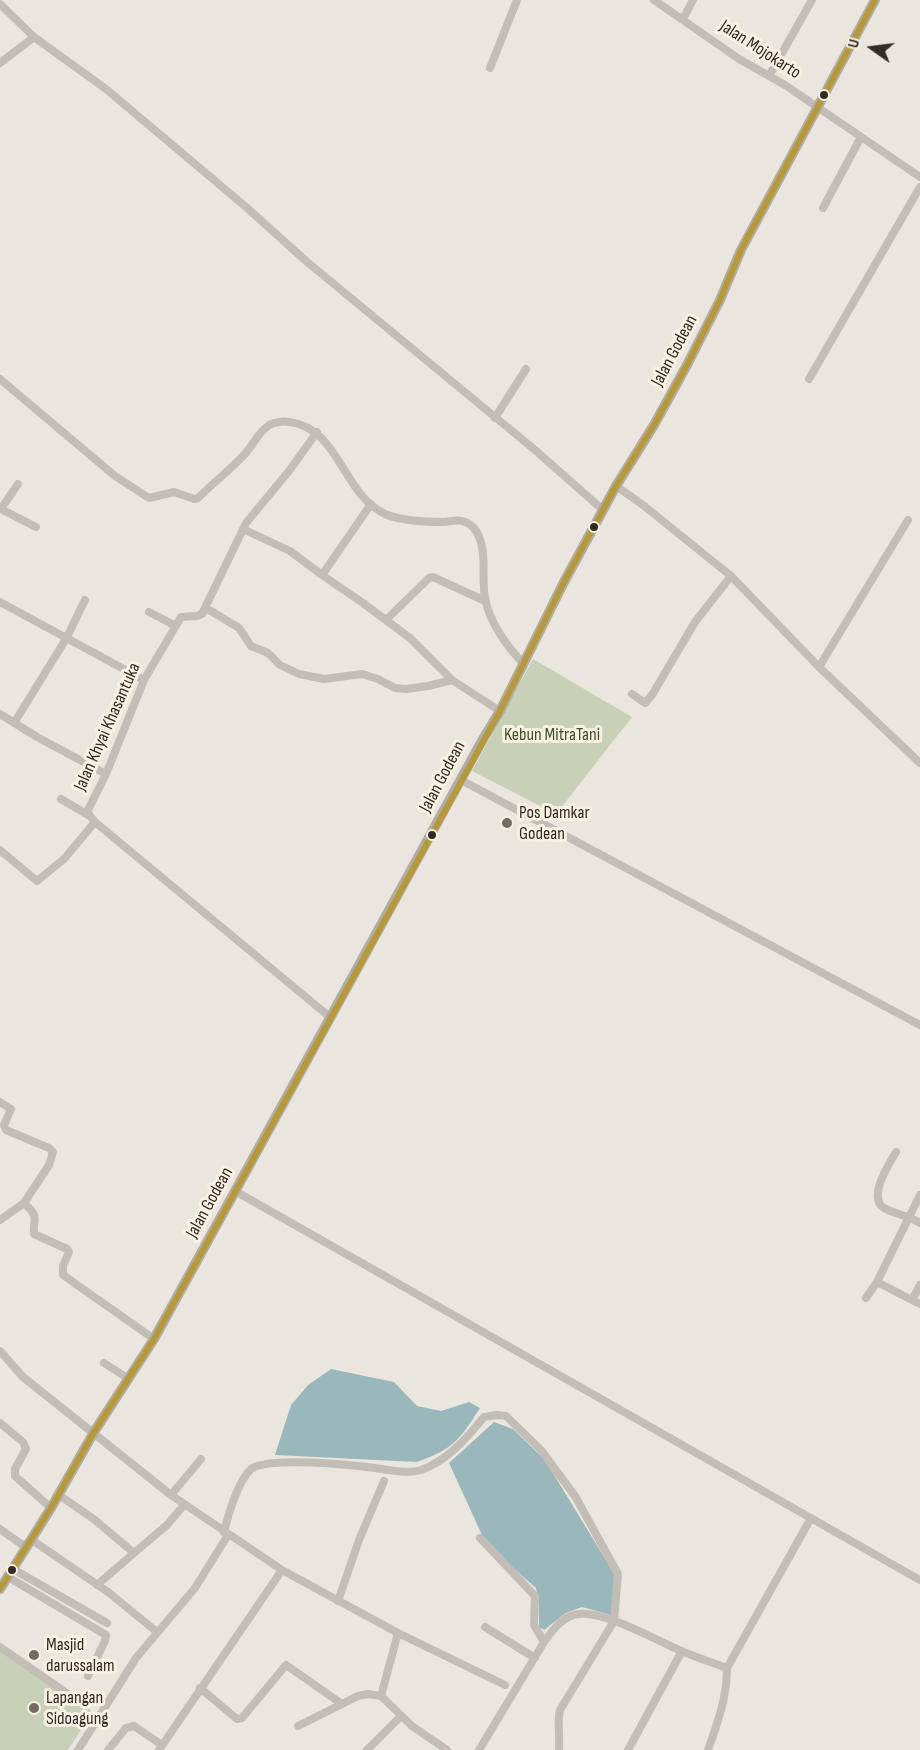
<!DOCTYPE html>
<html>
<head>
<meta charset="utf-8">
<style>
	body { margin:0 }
	#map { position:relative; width:920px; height:1750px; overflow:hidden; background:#eae6dd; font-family:"Sofia Sans Condensed",sans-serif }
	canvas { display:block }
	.north { position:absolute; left:842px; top:18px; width:60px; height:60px; -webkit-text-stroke:4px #f8f1e3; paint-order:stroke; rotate:284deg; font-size:16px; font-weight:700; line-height:24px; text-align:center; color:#332b25 }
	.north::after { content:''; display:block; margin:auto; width:21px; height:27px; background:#332b25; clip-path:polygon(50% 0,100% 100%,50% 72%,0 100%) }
</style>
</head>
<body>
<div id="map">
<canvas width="920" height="1750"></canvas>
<div class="north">U</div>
</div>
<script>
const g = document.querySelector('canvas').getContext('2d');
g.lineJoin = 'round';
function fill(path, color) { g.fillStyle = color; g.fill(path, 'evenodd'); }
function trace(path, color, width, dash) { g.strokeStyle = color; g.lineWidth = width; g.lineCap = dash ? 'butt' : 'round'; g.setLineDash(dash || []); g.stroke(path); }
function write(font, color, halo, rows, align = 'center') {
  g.font = font + ' "Sofia Sans Condensed",sans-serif'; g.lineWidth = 6; g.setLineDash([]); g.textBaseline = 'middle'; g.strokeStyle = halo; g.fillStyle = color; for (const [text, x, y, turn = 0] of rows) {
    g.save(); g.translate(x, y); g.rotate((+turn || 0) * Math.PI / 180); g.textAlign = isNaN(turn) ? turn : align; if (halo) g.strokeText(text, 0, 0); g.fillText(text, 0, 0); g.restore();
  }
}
fill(new Path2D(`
	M533,659L632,717L556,814L472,771Z
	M0,1649L91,1710L87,1721L68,1750H0Z`), '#c8d0b7');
fill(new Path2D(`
	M331,1369L394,1382L417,1406L441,1411L469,1402L480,1408C460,1439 454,1449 417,1462L275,1455L291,1405L308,1385Z
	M494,1422L513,1429L545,1460L615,1575L611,1615L582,1607L566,1613L544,1630L539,1627V1602L536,1588L496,1553L482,1535L449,1463Z`), '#9ab8bb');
trace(new Path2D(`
	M654,0L739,59L785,85L920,177
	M0,4L34,37L106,89L246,207L306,261L535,450L603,510
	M683,19L693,0
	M0,63L34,37
	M490,68L517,0
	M769,76L812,0
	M823,208L861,137
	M0,379L115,476L149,498L174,492L194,499L198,498C213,483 230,470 245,454C253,445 258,433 268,426C273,422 283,421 290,422C340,429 342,494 385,514C401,521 426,522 444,522C450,522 456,519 462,521C467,522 473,526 476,531C488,549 481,578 485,598C489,622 508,648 524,664
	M809,379L920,187
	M495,418L526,369
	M317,432L289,471L246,523L202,614L197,616L181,617L144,680L106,774L87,812L95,822L331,1018
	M18,484L1,509L36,527
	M616,486L643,505L731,576L819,667L908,520
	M243,529L290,551L322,575L363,603L410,638L452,680
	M322,575L371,504
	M0,602L144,680
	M206,608L239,628L251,646L268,653L280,665L299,674L324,679L362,674L378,679L395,688L406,689L428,686L452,680L500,711
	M149,612L176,626
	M386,620L429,578L433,577L485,601
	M819,667L920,763
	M632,694L645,703L652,695L695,622L731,576
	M0,714L37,737L106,774
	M14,723L66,639L85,600
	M461,780L920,1025
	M61,799L88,815
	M0,850L37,881L64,859L95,822
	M0,1102L11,1109L4,1125L6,1130L49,1148L53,1152L49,1165L24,1203L0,1220
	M896,1152C889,1164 867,1197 884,1208C895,1214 909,1216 920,1223
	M235,1191L920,1580
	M24,1203C40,1218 33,1216 34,1234L67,1249L69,1252L63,1266V1275L154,1339
	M920,1285L912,1300L920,1304
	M866,1298L877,1282
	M912,1300L877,1282L920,1195
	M0,1351L23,1377L171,1495L282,1570
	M104,1363L129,1379
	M0,1423L23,1442L26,1449L15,1469V1476L51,1508
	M59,1495L95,1520L134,1553L167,1525L184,1505
	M171,1495L201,1459
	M0,1529L27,1548
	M224,1532C228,1515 238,1481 251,1469C268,1456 352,1465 375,1468C389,1470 407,1474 421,1470C447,1461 467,1438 484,1417L496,1415L506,1416L541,1450L575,1496L618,1574L614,1621L560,1710C557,1723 560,1736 559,1750
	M480,1538L535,1596L534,1625L544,1642
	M32,1540L108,1592L157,1632
	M13,1569L107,1623
	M8,1577L106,1635L105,1641L88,1676
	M97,1585L134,1553
	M338,1601L359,1540L384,1481
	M485,1627L535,1658
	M0,1647L81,1703
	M200,1688L237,1719L242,1718L286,1665L342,1704
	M381,1696L398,1633
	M298,1726L358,1696L368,1694L381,1696L412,1726L447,1750
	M78,1750L136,1658L195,1588L228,1535
	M108,1750L126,1728L134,1726L162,1745
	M159,1750L282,1570L398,1633L505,1685
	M367,1750L401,1716
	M479,1750L544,1642C552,1631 563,1615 579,1614C605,1611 654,1639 679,1650C695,1657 711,1662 727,1668
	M628,1750L682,1651
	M708,1750C718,1722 727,1697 727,1668L811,1518`), '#c3bdb6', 8);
trace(new Path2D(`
	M0,1589L51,1508L94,1432L154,1339L483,739L500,711L564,582L616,486L654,425L687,365L720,300L741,250L875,0`), '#b1aca6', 10);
trace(new Path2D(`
	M0,1589L51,1508L94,1432L154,1339L500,711L564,582L616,486L654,425L687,365L720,300L741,250L875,0`), '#b6993b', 6);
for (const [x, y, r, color] of [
	[824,95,5,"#332b25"],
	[594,527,5,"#332b25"],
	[507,823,6,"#736c65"],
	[432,835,5,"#332b25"],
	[12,1570,5,"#332b25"],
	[34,1655,6,"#736c65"],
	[34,1708,6,"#736c65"]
]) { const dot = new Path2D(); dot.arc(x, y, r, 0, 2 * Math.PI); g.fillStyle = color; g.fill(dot); trace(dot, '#f8f1e3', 2); }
write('18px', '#332b25', '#f8f1e3', [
	["Jalan Mojokarto",760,50,33],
	["Jalan Godean",675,351,-62],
	["Jalan Khyai Khasantuka",108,727,-66],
	["Jalan Godean",443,777,-62],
	["Jalan Godean",210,1203,-61]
]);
write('18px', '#3e502a', '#f8f1e3', [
	["Kebun MitraTani",552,735]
]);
write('18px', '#332b25', '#f8f1e3', [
	["Pos Damkar",519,813],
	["Godean",519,834],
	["Masjid",46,1645],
	["darussalam",46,1666],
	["Lapangan",46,1698],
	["Sidoagung",46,1719]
], 'left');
</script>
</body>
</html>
